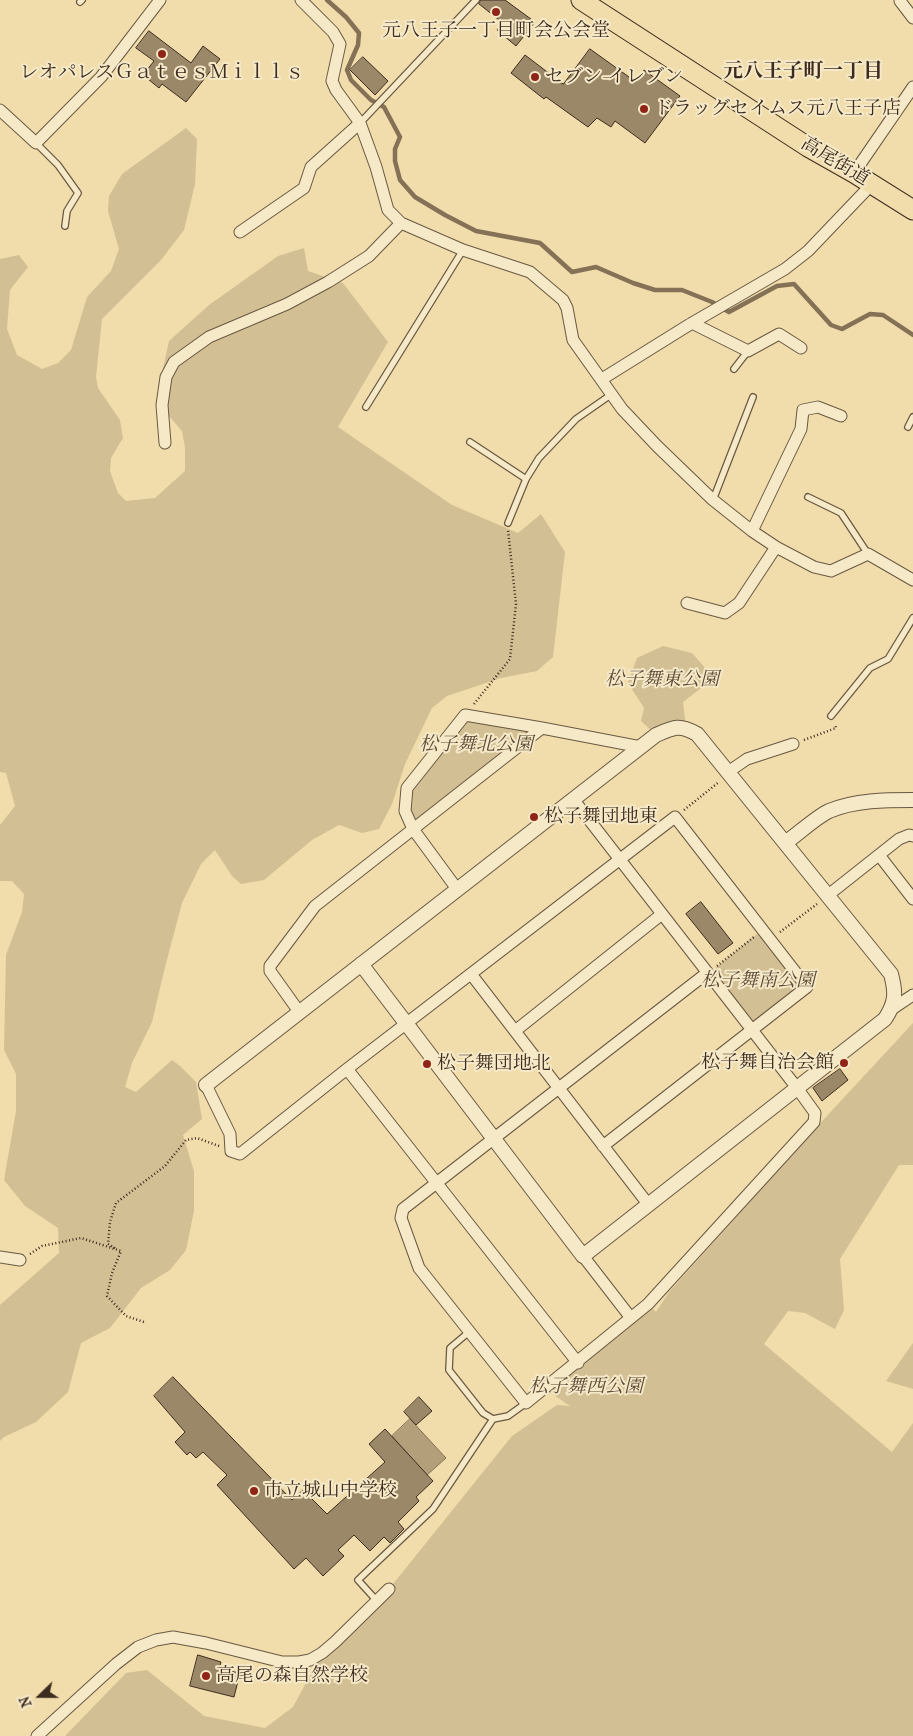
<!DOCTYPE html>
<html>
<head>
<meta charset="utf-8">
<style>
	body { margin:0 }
	#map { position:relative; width:913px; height:1736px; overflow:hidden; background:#f0ddab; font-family:"IM FELL French Canon",serif }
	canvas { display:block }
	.north { position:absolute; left:15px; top:1671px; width:50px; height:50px; -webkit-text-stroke:4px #f5e9c8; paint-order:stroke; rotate:248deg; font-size:14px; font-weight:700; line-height:20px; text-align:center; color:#3e2b1f }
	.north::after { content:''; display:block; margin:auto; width:18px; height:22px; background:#3e2b1f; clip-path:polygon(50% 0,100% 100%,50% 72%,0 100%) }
</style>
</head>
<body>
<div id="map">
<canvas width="913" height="1736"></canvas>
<div class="north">N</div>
</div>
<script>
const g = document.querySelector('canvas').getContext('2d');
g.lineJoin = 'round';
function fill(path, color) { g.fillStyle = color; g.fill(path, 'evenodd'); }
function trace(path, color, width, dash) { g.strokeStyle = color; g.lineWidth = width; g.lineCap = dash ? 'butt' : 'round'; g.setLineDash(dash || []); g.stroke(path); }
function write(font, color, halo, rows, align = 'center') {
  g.font = font + ' "IM FELL French Canon","Noto Serif JP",serif'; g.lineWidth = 4; g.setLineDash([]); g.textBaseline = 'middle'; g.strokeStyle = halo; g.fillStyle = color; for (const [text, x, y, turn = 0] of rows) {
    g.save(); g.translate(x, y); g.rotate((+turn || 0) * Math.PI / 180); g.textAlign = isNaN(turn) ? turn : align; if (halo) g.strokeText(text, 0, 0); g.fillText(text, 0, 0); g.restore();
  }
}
fill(new Path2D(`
	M186,128L197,139L195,184L184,230L161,260L102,319L96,377L98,388L120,420L123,438L111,458L110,471L118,493L126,501L155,498L185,471V448L182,431L169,416L158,392L169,341L209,305L278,256L304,248L308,271L343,283L388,342L338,427L452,505L518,533L541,514L565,552L553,657L537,671L501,678L447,696L432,708L405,764L392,804L379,829L362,833L339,825L312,840L264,880L241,884L232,876L215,850L201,864L182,903L165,967L152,1022L132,1063L125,1087L136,1092L172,1060L180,1066L196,1082L202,1119L183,1135L194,1171V1211L186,1250L170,1270L141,1288L110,1328L81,1343L68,1392L36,1422L4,1437L0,1441V1305L59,1253L58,1228L25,1206L4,1180L16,1111V1074L4,1050L6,955L22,912L24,894L12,881H0V825L15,806L6,773L0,772V259L19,255L28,267L10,290L7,329L17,355L42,369L58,363L71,350L87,297L111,271L119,249L108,211L109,196L122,174Z
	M663,646L692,653L714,678L683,702L686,727L656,735L641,721L644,708L628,683L637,658Z
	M465,715L542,728L413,829L407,788Z
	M763,929L807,987L753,1031L708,974Z
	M913,1023V1165H899L840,1259L844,1310L835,1329L805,1313L788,1311L764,1344L892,1452L913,1423V1736H65L126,1673L147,1670L204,1716L265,1728L293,1707L322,1653L389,1589L512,1436L557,1405L570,1406L545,1389L648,1304L656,1312L669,1292L825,1118Z
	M913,1343V1389L886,1381Z`), '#d2bf93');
const water = new Path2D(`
	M410,1419L446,1458L427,1475L392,1436Z`);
fill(water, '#b3a07b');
trace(water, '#847156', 1);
trace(new Path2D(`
	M327,0L346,17L359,33L358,45L347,70L351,80L371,100L384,107L400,137L395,149V161L400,180L415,197L445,215L476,231L540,243L572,272L596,267L633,283L655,290H682L712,302L729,312L777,286L794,284L831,325L842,329L870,314L883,315L913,335`), '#847156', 4.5);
const building = new Path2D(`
	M481,0H505L535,22L516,46L497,30L503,23L479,4Z
	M149,31L191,63L203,46L220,59L186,102L162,84L159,88L143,75L154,61L136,48Z
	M590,49L636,82L644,70L680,96L645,143L615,121L611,127L597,118L588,127L546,97L544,99L511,73L525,55L563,84Z
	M363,57L388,81L375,95L350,70Z
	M701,902L733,943L718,954L686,914Z
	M840,1069L848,1080L822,1101L813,1088Z
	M173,1377L292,1500L303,1490L327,1514L385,1462L369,1444L385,1429L433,1481L416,1497L419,1501L398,1522L404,1529L390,1543L384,1537L370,1551L354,1535L338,1550L344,1556L323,1576L306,1558L294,1569L217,1485L227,1475L203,1452L196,1458L190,1452L187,1455L175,1442L185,1432L154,1396Z
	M419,1397L432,1411L416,1425L404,1412Z
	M198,1655L221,1662L219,1669L240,1673L234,1697L190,1686Z`);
fill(building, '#9b8868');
trace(building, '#3e2b1f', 1);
const service = new Path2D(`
	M80,2L82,0
	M360,123L476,0
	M36,143L58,165L78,193L67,211L65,226
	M734,369L748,351
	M366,407L463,250
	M908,427L913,417
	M470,442L526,479
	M808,497L841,513L868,554
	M713,500L753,397
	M508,523L526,479L539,458L576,419L612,394
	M831,716L870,668L888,659L913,618
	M469,1332L450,1348L449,1370L483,1413L493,1419L508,1416L526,1403
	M377,1601L358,1580L433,1509L493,1419`);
const minor = new Path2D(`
	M301,0L333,32L340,44L332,81L336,90L360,123L376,167L388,210L401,223L463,250L530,272L563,300L567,308L573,340L622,409L657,446L713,500L752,531L776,547L814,567L831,571L868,554L913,580
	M900,1L913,18
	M0,110L36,143L101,77L160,0
	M854,173L913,87
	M240,232L304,188L311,167L360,123
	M692,323L748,351L779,334L801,348
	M602,379L692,323L785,269L808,251L872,184
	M165,443L162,405L166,377L174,362L209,337L287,304L328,282L369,256L401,223
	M752,531L801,429L803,410L818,407L841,416
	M687,603L725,613L739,603L776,547
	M728,772L747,759L793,744
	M573,799L797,1088L815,1113L814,1122L648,1304L526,1403L419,1268L401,1218L403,1209L707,973
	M879,855L913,899
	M457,889L413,829L405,811L407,788L465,715L542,728
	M827,896L899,839L909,835L913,836
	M471,974L648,1204
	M892,1009L913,995
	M300,1013L270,971V966L315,906L542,728L641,747
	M515,1031L662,914
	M347,1069L578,1363
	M206,1085L230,1134L231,1151L240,1154L347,1069L675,817L807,987L603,1146
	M583,1256L631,1318
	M0,1257L20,1260
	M37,1736L116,1664L138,1647L156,1640L173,1637L206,1643L282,1662H299L310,1660L322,1653L335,1642L389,1589`);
const tertiary = new Path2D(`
	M785,843C797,835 816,817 829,811C855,800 886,800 913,800
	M206,1085L656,735C674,727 679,724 697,734L891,974C896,993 896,1002 885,1019L583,1256L361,964`);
const primary = new Path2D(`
	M581,0L808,147L854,173L913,210`);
trace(service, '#6a5842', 8);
trace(minor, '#6a5842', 13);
trace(tertiary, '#6a5842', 16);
trace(primary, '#3e2b1f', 21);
trace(new Path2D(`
	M474,704L510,659L516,604L508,530
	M804,740L836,728L835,724
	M684,810L719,782
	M780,932L817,904
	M717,966L754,937
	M115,1248L108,1244L110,1222L116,1203L165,1166L186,1140L197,1138L219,1146
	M30,1254L42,1246L81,1238L121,1251L112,1273L107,1296L126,1316L144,1322`), '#3e2b1f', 2.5, [1, 2.5]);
trace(service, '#f5e9c8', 5.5);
trace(minor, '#f5e9c8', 11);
trace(tertiary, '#f5e9c8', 14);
trace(primary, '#f0ddab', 19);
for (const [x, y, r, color] of [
	[496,12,5,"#8f2418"],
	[162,54,5,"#8f2418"],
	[535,77,5,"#8f2418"],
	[644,109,5,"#8f2418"],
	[534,817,5,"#8f2418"],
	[844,1063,5,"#8f2418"],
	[427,1064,5,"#8f2418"],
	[254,1491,5,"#8f2418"],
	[206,1676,5,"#8f2418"]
]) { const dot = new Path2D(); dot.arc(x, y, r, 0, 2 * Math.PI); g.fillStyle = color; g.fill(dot); trace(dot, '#f5e9c8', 2); }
write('19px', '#3e2b1f', '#f5e9c8', [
	["元八王子一丁目町会公会堂",496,31,"center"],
	["レオパレスＧａｔｅｓＭｉｌｌｓ",162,73,"center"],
	["セブン-イレブン",545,77],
	["ドラッグセイムス元八王子店",654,109],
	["松子舞団地東",544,817],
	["松子舞自治会館",834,1063,"right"],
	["松子舞団地北",437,1064],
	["市立城山中学校",264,1491],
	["高尾の森自然学校",216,1676]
], 'left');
write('19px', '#3e2b1f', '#f5e9c8', [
	["高尾街道",835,162,31]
]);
write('italic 19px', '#5c4936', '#f5e9c8', [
	["松子舞東公園",662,680],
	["松子舞北公園",476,745],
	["松子舞南公園",758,981],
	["松子舞西公園",586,1387]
]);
write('bold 20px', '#3e2b1f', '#f5e9c8', [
	["元八王子町一丁目",803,72]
]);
</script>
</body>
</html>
